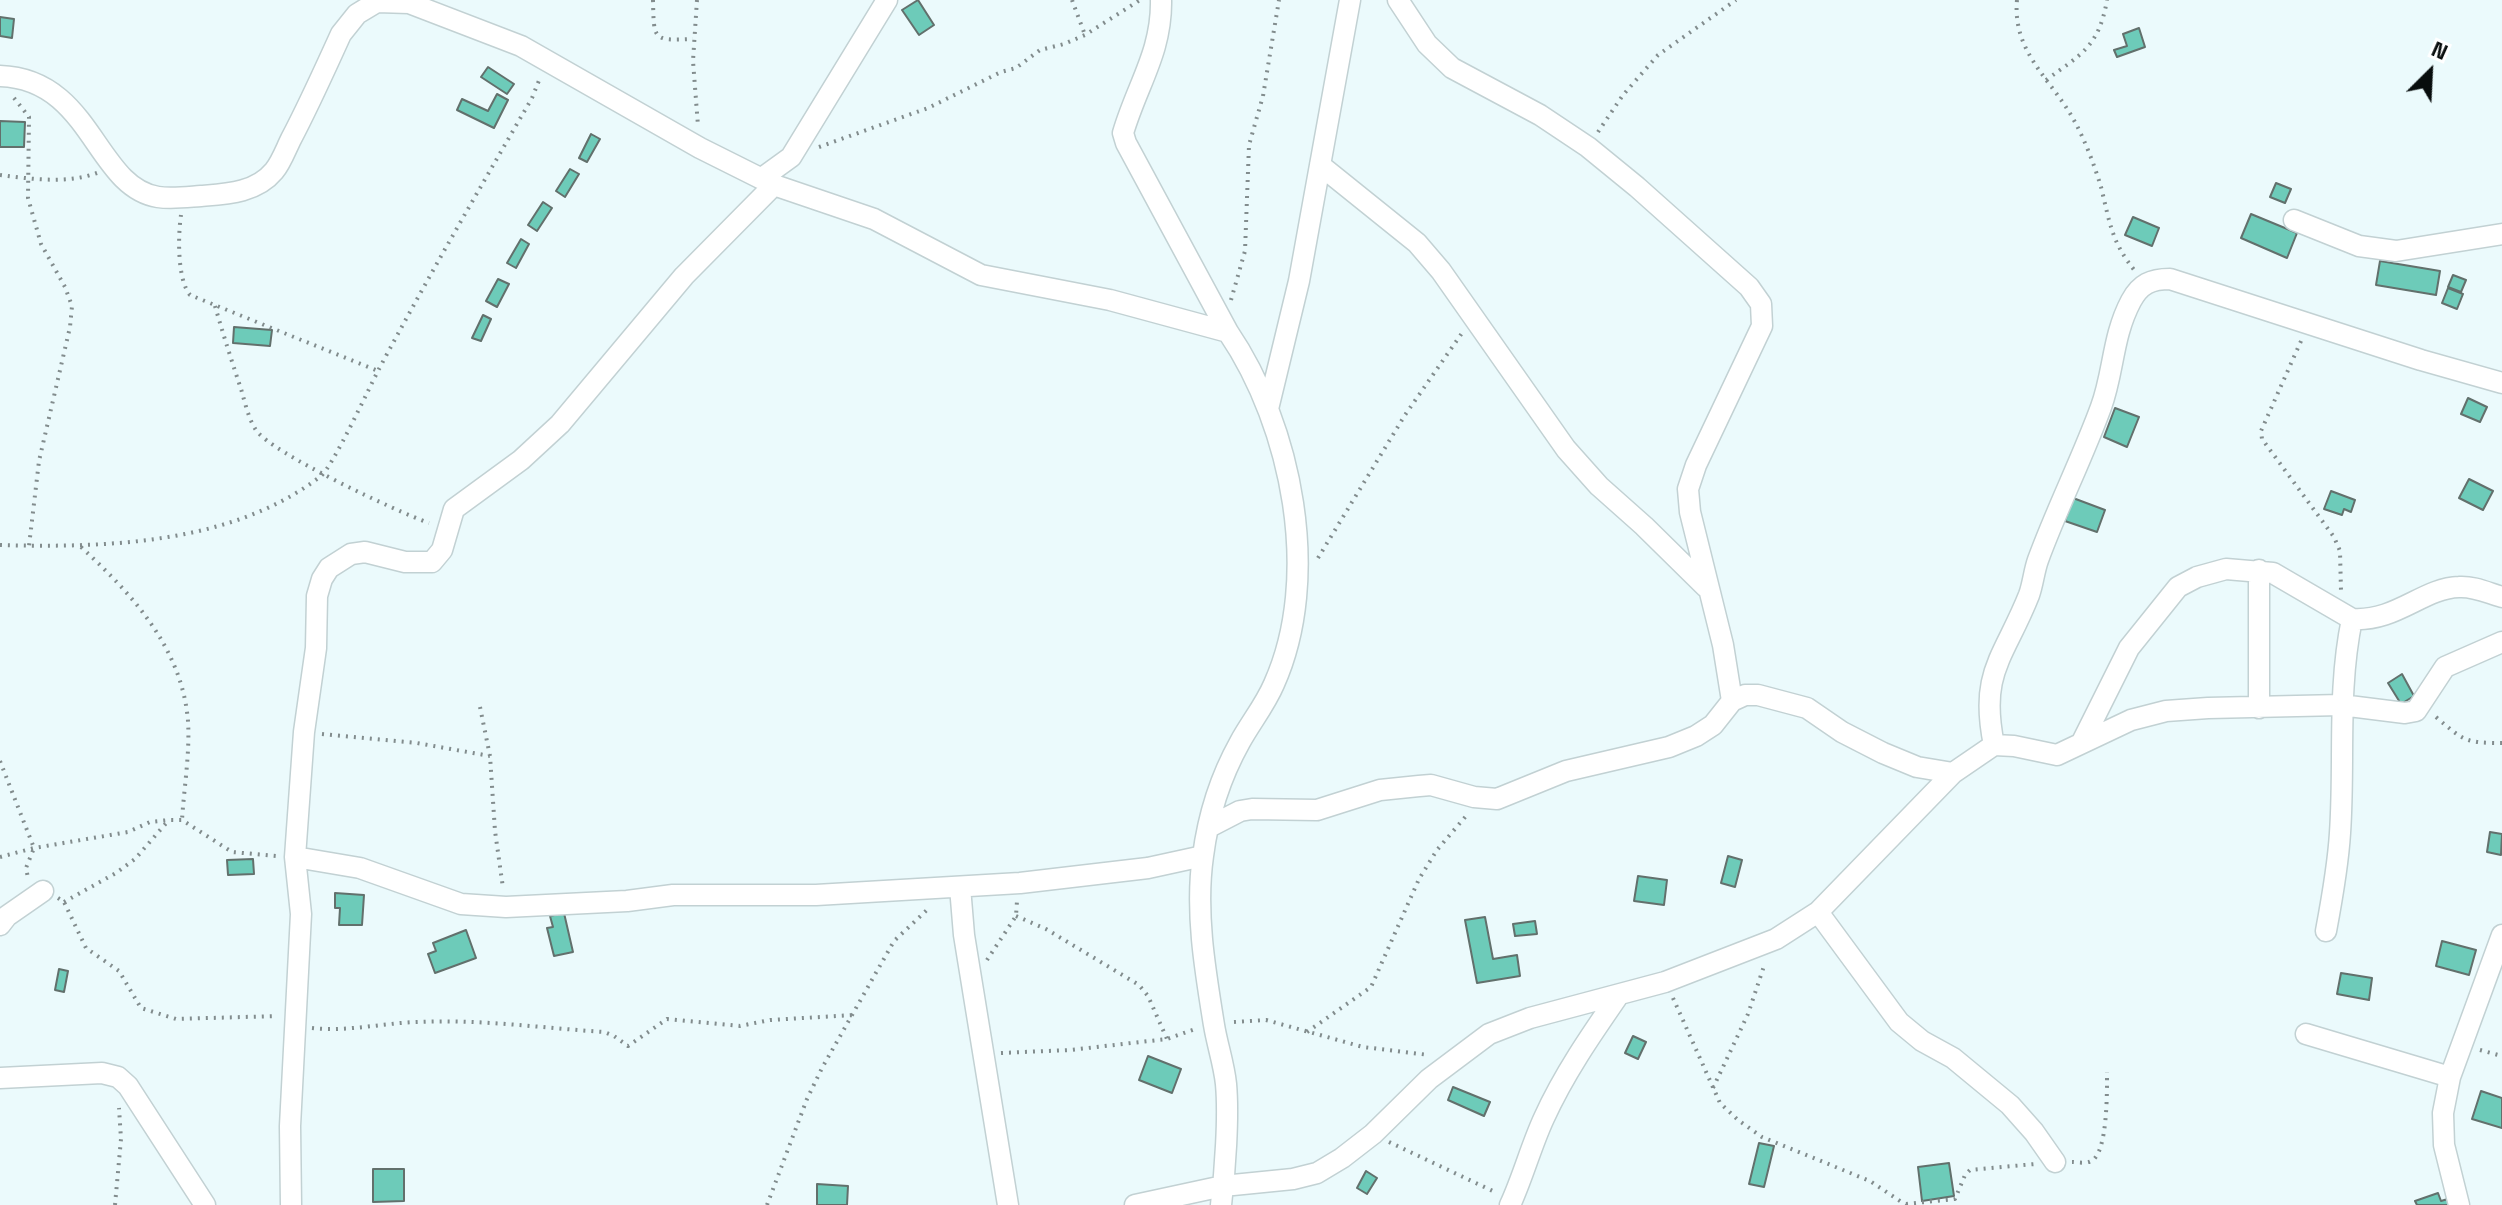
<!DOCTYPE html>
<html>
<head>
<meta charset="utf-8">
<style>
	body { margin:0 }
	#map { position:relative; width:2502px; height:1205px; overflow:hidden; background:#ebfafc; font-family:"Space Grotesk",sans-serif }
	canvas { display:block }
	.north { position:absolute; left:2390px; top:32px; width:80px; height:80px; -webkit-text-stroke:6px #fff; paint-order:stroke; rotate:24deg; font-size:22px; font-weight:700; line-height:32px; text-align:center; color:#080d0d }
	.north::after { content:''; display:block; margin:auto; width:28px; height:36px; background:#080d0d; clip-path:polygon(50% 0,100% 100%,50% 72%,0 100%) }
</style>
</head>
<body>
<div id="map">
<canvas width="2502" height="1205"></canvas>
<div class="north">N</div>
</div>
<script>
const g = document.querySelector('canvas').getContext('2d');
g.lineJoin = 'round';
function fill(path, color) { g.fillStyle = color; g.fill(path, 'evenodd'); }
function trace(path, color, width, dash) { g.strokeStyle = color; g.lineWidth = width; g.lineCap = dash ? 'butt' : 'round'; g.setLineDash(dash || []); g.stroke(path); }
const building = new Path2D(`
	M918,0L934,25L919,35L902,10Z
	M0,17L14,19L12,38L0,36Z
	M2139,28L2145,47L2117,57L2114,50L2127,46L2123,34Z
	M488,67L514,84L507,94L481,77Z
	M497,94L508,100L494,128L457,110L462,99L488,111Z
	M0,121L25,122L24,147H0Z
	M591,134L600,139L587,162L579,158Z
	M570,169L579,174L565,197L556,191Z
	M2276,183L2291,189L2285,203L2270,197Z
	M543,202L552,208L537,231L528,225Z
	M2251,214L2297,233L2287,258L2241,238Z
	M2133,217L2159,228L2152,246L2125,235Z
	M521,239L529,244L516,268L507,263Z
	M2380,261L2440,271L2436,295L2376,285Z
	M2453,275L2466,280L2461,292L2448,287Z
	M498,279L509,284L497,307L486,301Z
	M2448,288L2463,294L2457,309L2442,303Z
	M483,315L491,319L481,341L472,338Z
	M234,327L272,330L270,346L233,343Z
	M2468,398L2487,407L2480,422L2461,414Z
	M2115,408L2139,417L2127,447L2104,437Z
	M2469,479L2493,491L2483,510L2459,498Z
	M2331,491L2355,500L2351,512L2344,509L2342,515L2324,509Z
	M2073,498L2105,510L2097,532L2065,521Z
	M2402,674L2414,696L2401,704L2388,683Z
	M2490,832L2502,834L2501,855L2487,852Z
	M1728,856L1742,860L1735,887L1721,883Z
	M253,859L254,874L228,875L227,860Z
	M1638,876L1667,880L1664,905L1634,901Z
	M335,893L364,895L362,925H339L340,908H335Z
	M564,913L573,952L554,956L547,928L553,927L550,916Z
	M1485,917L1493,959L1517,955L1520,976L1477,983L1465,920Z
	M1535,921L1537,934L1515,936L1513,924Z
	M466,930L476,958L435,973L428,954L436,951L433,943Z
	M2442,941L2476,950L2469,975L2436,966Z
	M59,969L68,971L64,992L55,990Z
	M2341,973L2372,978L2369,1000L2337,994Z
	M1633,1036L1646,1042L1638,1059L1625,1053Z
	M1148,1056L1181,1069L1172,1093L1139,1080Z
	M1453,1087L1490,1102L1484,1116L1448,1100Z
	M2481,1091L2502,1098V1128L2472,1119Z
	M1759,1143L1774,1146L1764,1187L1749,1184Z
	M1949,1163L1954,1196L1922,1201L1918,1167Z
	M373,1169H404V1201L373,1202Z
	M1366,1171L1377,1178L1367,1194L1357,1188Z
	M817,1184L848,1186L847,1205H817Z
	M2438,1193L2441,1201L2451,1198L2453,1205H2417L2415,1201Z`);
fill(building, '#6dcbb9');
trace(building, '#62706c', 2);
const minor = new Path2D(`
	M1161,0C1162,52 1137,85 1123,133L1126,143L1228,332
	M1398,0L1427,44L1452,68L1540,115L1588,147L1637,187L1749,287L1761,304L1762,326L1696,465L1688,489L1690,512L1723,645L1732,701
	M0,76C92,79 95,187 158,197C172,199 187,197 201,196C226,194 256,193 274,171C281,163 286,149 291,139C309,105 325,69 341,34L357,14L377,2L409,3L521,46L700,148L774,185L874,219L981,275L1110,300L1228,332C1292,426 1322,577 1274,684C1265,705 1251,722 1240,742C1221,776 1208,817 1203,856C1195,911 1205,970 1214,1025C1217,1044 1224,1064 1226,1084C1229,1117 1225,1171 1221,1205
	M1320,165L1417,243L1441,271L1566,449L1599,486L1644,526L1706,587
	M762,178L791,157L887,0
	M2294,220L2359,246L2396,251L2502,234
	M1268,409L1299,281L1350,0
	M2259,708V570
	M2082,742L2129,648L2178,587L2197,577L2226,569L2273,573L2352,619C2396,622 2423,588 2459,587C2474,586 2488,593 2502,597
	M1994,745C1979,672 2004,658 2029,595C2033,584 2034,571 2038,560C2057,508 2082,459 2101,407C2114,372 2112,337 2131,301C2140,284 2151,279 2170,279L2421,360L2502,383
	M1209,827L1240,811L1252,809L1317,810L1380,790L1419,786L1431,785L1474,797L1497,799L1566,771L1669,747L1696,736L1713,725L1732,701L1745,695H1758L1807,708L1842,732L1883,753L1917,767L1953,773
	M295,857L360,868L461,904L506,907L627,901L673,895H816L1020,883L1148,868L1203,856
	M960,887L964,935L1008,1205
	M1818,912L1899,1022L1922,1041L1953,1058L2010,1105L2034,1132L2055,1162
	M0,925L7,916L43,891
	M2326,931C2332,899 2338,866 2340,833C2345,760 2337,691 2352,619
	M2306,1034L2450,1077
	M0,1078L102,1073L118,1077L128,1086L205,1205
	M291,1205L290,1126L301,914L295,857L304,732L316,648L317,596L322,579L329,568L351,554L365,552L405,562H432L442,550L454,509L521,460L560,424L684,276L774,185
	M1135,1205L1223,1186L1293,1179L1317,1173L1342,1158L1373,1134L1429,1079L1489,1034L1530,1018L1665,982L1776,939L1818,912L1953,773L1994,745L2014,746L2057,755L2131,720L2166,711L2208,708L2341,705L2405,713L2416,711L2445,667L2502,642
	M1510,1205C1523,1177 1531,1146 1544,1118C1564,1074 1591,1035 1618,996
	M2459,1205L2444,1145L2443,1113L2450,1077L2502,935`);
trace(minor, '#c2d1d3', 23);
trace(new Path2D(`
	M653,0C654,40 652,41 693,39
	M697,0L693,61L698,126
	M1072,0L1085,35
	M2017,0C2012,54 2054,81 2076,124C2086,143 2095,167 2101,187C2110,223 2111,241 2135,271
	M2046,80C2082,54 2099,46 2107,0
	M14,98L29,117L28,198L41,244L65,287L72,306L70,327L39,461L29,546
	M1598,132L1623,95L1658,55L1736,0
	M819,147L928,108L1001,72L1016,68L1040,50L1064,44L1085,35L1140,0
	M0,175C31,179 67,184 97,173
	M181,215C178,235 177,279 190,295L378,371
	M1231,300L1245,251L1249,145L1263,96L1279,0
	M215,306C223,334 232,362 241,389C245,402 248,418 256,430C271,453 398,512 429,523
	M2301,341L2261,431L2262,439L2334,537L2340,551L2341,591
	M0,545C107,548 233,544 321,476C333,466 369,388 379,369C428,277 480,188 532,98L540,78
	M81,547C132,594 182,648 188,721C190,753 184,788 182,820
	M1318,558L1405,415L1462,333
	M480,707L490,756L495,831L503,888
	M2436,717C2464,741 2465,743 2502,743
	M322,734L417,743L490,756
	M0,761L34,848L26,868L28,878
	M0,857L34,848L128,832L150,822L169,820H182L232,852L276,856
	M58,898L64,902L86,948L119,971L141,1008L176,1019L277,1016
	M64,902L116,873L135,859L168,821
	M1016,916L1046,929L1139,985L1148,996L1167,1039
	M987,960L1016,916L1017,901
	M1673,998L1720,1103L1738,1120L1762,1137L1870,1181L1906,1205
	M1234,1022L1266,1020L1363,1047L1429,1055
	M312,1028C348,1032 382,1023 418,1022C479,1019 542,1028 604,1032L614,1036L628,1046L667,1019L740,1026L770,1020L854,1015
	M1307,1032L1371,987L1419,879L1437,850L1466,816
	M2480,1050L2502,1056
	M1001,1053L1070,1050L1167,1039L1198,1028
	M1713,1088L1748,1014L1765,963
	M1389,1142L1497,1193
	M2072,1162C2077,1162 2086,1164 2091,1161C2108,1154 2107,1089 2107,1072
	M1906,1204L1955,1199L1965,1175L1970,1170L2035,1164
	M115,1205L121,1139L119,1108
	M767,1205L807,1099L822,1068L894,941L929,908`), '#828c8d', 4, [2, 6]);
trace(minor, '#fff', 20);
</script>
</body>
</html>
